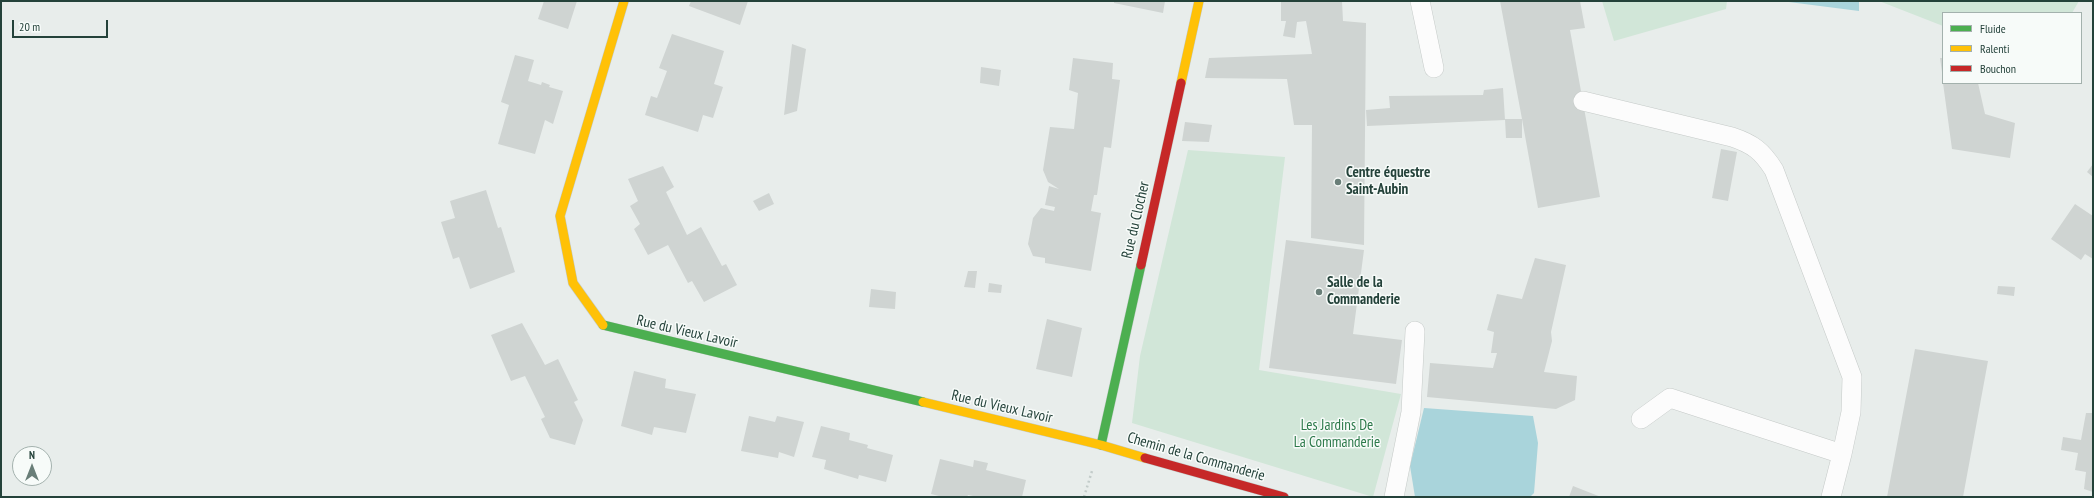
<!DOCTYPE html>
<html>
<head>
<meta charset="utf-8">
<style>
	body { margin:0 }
	#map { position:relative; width:2094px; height:498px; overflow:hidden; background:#e8edeb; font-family:"PT Sans Narrow",sans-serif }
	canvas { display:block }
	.frame { position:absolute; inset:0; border:2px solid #24423a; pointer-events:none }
	.legend { position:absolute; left:1942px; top:12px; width:140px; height:72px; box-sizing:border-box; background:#f7fbf9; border:1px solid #a3b1ad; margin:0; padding:5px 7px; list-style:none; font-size:12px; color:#24423a }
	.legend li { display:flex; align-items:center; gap:8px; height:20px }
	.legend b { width:20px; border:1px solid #a3b1ad }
	.north { position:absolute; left:12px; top:446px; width:40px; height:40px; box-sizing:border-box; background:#f7fbf9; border:1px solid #a3b1ad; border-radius:50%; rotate:0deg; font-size:11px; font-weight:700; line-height:16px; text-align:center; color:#24423a }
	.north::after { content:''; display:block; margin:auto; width:14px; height:18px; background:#697e78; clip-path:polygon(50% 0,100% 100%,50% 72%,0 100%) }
	.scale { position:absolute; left:12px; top:20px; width:96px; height:18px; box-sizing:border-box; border:2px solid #24423a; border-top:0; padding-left:5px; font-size:12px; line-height:14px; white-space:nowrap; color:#24423a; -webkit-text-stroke:3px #f7fbf9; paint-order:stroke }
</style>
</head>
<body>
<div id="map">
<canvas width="2094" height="498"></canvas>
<div class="frame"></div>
<ul class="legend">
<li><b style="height:5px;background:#4caf50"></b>Fluide</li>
<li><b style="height:5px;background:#ffc107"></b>Ralenti</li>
<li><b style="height:5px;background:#c62828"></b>Bouchon</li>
</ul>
<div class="north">N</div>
<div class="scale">20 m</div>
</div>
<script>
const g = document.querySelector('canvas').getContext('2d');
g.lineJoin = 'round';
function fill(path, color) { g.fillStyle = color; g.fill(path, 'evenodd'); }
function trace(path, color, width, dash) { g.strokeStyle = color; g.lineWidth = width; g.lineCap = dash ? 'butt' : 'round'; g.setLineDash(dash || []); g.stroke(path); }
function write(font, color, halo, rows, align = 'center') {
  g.font = font + ' "PT Sans Narrow",sans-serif'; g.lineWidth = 3; g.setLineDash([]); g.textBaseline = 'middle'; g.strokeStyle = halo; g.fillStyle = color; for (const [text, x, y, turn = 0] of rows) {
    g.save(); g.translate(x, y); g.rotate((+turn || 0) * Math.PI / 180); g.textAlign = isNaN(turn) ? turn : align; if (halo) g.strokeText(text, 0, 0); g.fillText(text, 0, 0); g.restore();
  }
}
fill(new Path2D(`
	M1602,1H1727L1726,9L1614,41Z
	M1879,1H2079L2072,13H1943V26Z
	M1188,150L1285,157L1259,370L1401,394L1373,497L1132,423L1140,356Z`), '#d1e6d8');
fill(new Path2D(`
	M1781,1H1859V11Z
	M1424,408L1533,416L1538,443L1534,493L1530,497H1415L1410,466Z`), '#a9d4db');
fill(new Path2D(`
	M544,1H577L568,29L538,19Z
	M691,1H748L740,25L689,6Z
	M1114,1H1165L1163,13L1114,3Z
	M1281,1H1342L1343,21L1366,23L1364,245L1311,238L1312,125H1294L1287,79L1205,78L1209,58L1312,54L1306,21L1297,22L1295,38L1283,36L1286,21H1281Z
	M1500,1H1580L1585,28L1570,30L1600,197L1538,208L1522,119V138H1506L1505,119H1522Z
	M672,34L724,51L714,84L723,87L713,118L703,115L698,132L645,115L651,96L657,98L667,71L659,68Z
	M792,44L806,49L797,111L784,115Z
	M515,55L534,60L528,81L541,85L542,82L550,85L549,87L563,91L553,124L545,120L535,154L498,144L509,105L501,102Z
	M1073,58L1113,63L1112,79L1120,80L1111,148L1104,147L1097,195H1094L1091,211L1101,213L1091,271L1045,263V258L1033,256L1028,244L1033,218L1041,208L1054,211L1055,207L1045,205L1049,186L1059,189L1048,182L1043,170L1050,127L1074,129L1078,93L1069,90Z
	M1940,58H1943V72H1942Z
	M981,67L1001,70L999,86L980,83Z
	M1943,83H1978L1985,114L2015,123L2010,158L1952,149Z
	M1503,88L1505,120L1367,126L1366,110L1390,108L1389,96L1483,95L1484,90Z
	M1185,122L1212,125L1209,142L1182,141Z
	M1721,149L1737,152L1728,201L1712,198Z
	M2093,164V177L2087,172Z
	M663,166L674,187L666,192L687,235L701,227L722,266L726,264L737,285L704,302L692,281L688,283L668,245L648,255L634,229L640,224L630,206L638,201L628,179Z
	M486,190L498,228L501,227L515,272L470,289L459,257L453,259L441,222L455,218L450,201Z
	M769,193L774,204L759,211L753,201Z
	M2075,204L2093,216V259L2085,254L2081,260L2051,239Z
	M1286,240L1364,250L1353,334L1402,340L1396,384L1269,368Z
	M1535,258L1566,265L1551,332L1552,341L1544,372L1577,376L1575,400L1556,409L1427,397L1430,363L1493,368L1497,353H1491L1494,332L1487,330L1497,294L1522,299Z
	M968,271H977L975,288L964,287Z
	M989,283L1002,285L1001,293L988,292Z
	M1998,286L2015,287L2014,296L1997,294Z
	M871,289L896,292L895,309L869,307Z
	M1047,319L1082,328L1072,377L1036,369Z
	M522,323L545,365L558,359L578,400L574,402L583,420L575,445L550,438L541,419L545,417L525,376L511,381L491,335Z
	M1915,349L1988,361L1963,497H1887Z
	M634,371L666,379L665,388L696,394L686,433L654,427L652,435L621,426Z
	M2086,413H2093V492L2084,489L2086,472L2075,470L2078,453L2061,450L2063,437L2081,440Z
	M749,416L775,422L777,416L804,422L794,457L779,452L778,458L741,451Z
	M821,426L850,433L849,440L868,445L867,448L893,455L886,482L859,475L858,479L824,469L826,460L812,457Z
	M940,459L973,467L974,460L988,463L986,470L1026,480L1022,497H978L968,495L967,497H943L931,494Z
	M1573,486L1601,497H1569Z`), '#cfd4d2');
const lane = new Path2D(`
	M1420,1L1434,68
	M1583,101L1732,137C1753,144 1762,151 1774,170L1852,377L1851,412L1842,454
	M1641,419L1670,398L1842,454L1831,497
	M1394,497L1411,412L1415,331`);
const fast = new Path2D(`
	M603,325L923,402
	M1101,445L1141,265`);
const slow = new Path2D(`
	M1181,83L1199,1
	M603,325L573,283L560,216L624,1
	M923,402L1101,445L1145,458`);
const jam = new Path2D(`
	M1141,265L1181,83
	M1145,458L1284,497`);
trace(lane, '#c5cac8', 20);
trace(fast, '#c3cbc8', 10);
trace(slow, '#c3cbc8', 10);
trace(jam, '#c3cbc8', 10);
trace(new Path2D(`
	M1084,497L1092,471`), '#c3ccca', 2.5, [2, 3]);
trace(lane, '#fcfcfc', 19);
trace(fast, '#4caf50', 9);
trace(slow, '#ffc107', 9);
trace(jam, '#c62828', 9);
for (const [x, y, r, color] of [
	[1338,182,4,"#697e78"],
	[1319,292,4,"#697e78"]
]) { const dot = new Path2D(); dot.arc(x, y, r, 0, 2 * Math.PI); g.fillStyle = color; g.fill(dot); trace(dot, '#f7fbf9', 1.5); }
write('bold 15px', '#24423a', '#f7fbf9', [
	["Centre équestre",1346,173],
	["Saint-Aubin",1346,190],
	["Salle de la",1327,283],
	["Commanderie",1327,300]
], 'left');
write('15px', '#24423a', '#f7fbf9', [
	["Rue du Clocher",1136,220,-77],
	["Rue du Vieux Lavoir",687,332,13],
	["Rue du Vieux Lavoir",1002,407,13],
	["Chemin de la Commanderie",1196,457,16]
]);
write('15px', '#2d7a4b', '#f7fbf9', [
	["Les Jardins De",1337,426],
	["La Commanderie",1337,443]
]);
</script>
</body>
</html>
